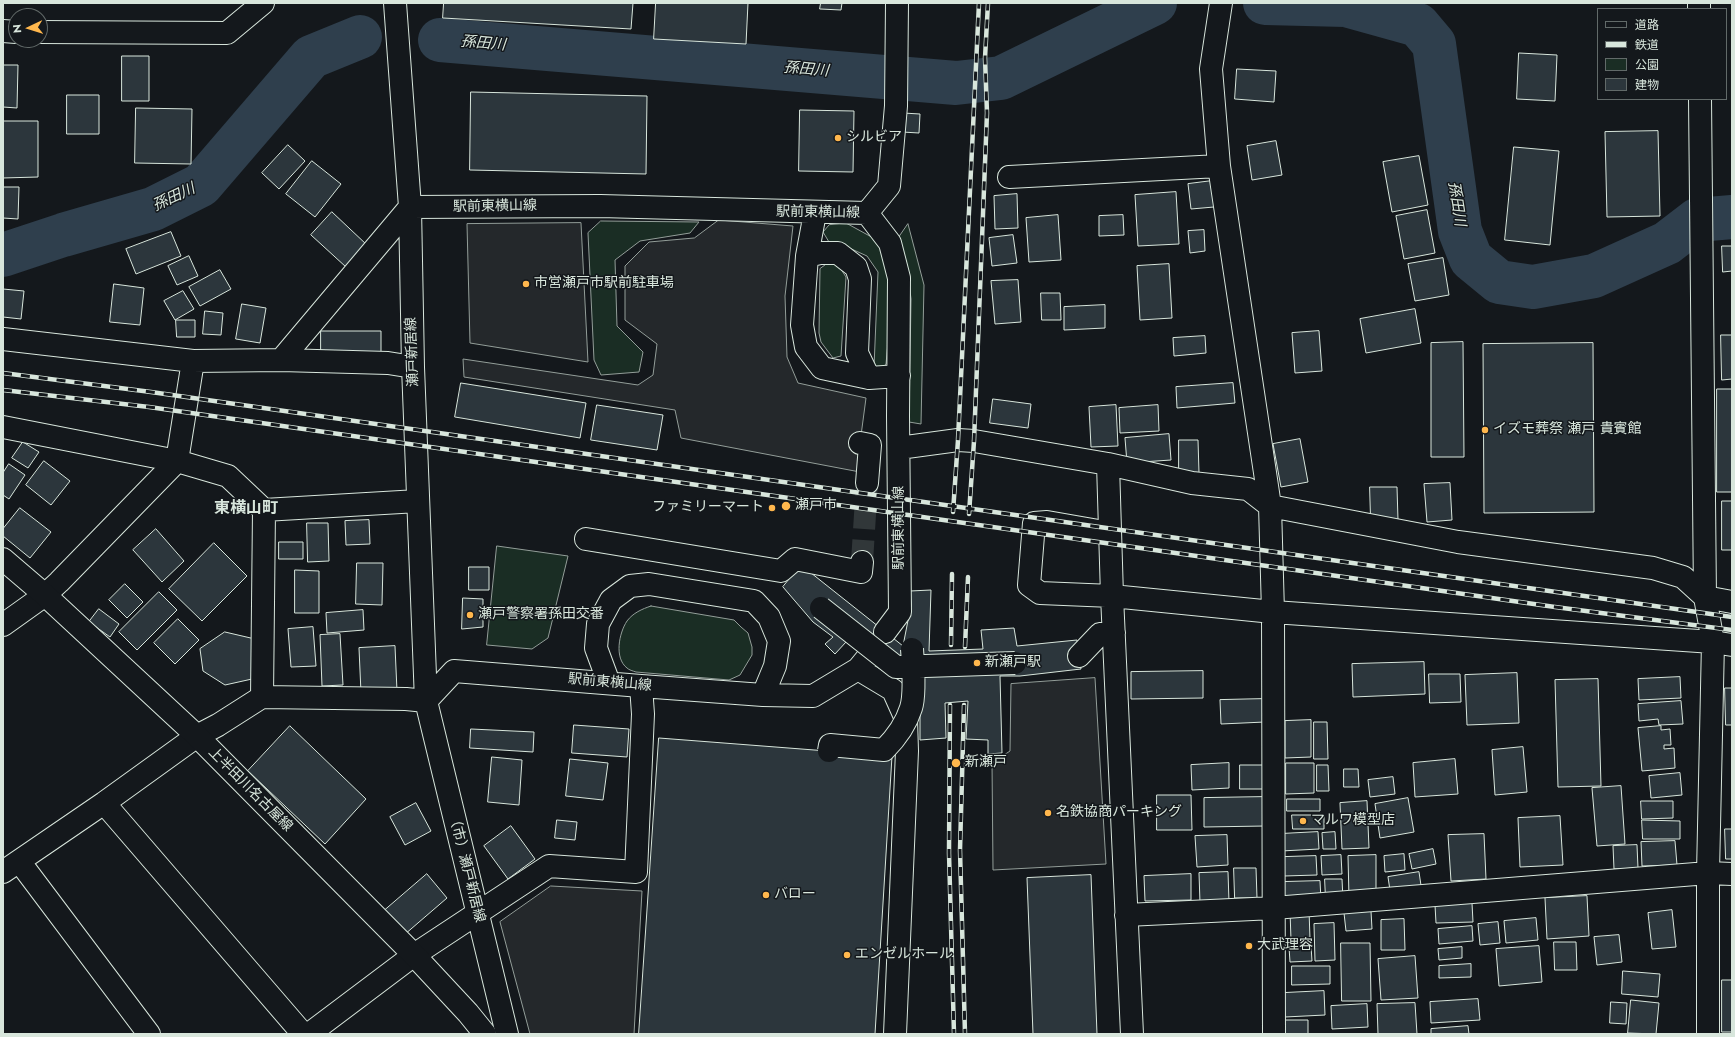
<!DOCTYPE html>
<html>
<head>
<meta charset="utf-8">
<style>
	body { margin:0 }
	#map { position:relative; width:1735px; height:1037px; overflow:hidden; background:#14181c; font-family:Jost,"Noto Sans JP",sans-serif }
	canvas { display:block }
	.frame { position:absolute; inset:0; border:4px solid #d8e6dc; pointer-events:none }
	.legend { position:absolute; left:1597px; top:8px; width:130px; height:92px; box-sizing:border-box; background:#14181c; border:1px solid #626a69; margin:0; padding:5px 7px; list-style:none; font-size:12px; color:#d8e6dc }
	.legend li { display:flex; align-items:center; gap:8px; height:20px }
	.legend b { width:20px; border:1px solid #626a69 }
	.north { position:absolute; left:8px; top:8px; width:40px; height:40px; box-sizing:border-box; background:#14181c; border:1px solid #626a69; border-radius:50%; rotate:266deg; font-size:11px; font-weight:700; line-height:16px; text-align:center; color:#d8e6dc }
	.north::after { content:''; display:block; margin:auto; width:14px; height:18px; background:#ffb74d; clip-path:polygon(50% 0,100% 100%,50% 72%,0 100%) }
</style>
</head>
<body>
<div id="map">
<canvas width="1735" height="1037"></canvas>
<div class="frame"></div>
<ul class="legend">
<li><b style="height:5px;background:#14181c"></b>道路</li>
<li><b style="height:5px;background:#d8e6dc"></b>鉄道</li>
<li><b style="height:11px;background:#1a2d24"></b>公園</li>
<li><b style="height:11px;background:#2c363c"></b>建物</li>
</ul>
<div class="north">N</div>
</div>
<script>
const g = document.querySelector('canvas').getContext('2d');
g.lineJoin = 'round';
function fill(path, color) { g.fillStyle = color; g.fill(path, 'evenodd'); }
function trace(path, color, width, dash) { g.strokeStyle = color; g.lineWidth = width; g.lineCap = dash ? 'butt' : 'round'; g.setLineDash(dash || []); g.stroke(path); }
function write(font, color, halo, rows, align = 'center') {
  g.font = font + ' Jost,"Noto Sans JP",sans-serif'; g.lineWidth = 3; g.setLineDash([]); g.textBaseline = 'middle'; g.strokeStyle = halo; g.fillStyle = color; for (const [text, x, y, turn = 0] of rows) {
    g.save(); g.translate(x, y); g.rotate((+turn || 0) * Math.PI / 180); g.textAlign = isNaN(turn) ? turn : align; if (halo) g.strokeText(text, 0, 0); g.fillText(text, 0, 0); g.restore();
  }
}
const green = new Path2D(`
	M601,221L699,222L690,233L640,241L615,260L617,326L643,352L639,372L601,375L594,360L588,233Z
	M846,223L877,240L890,269L891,310L886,364L878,371L874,367L878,272L867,256L847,247L829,242L823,232L829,225Z
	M908,224L924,285L921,424L909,422L911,299L907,266L897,240Z
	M828,263H837L846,277L841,356L833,358L821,342L819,333L820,269Z
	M497,546L568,556L548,638L532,649L487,645Z
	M651,606L734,620L741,627L748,633L752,647V655L740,675L729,680L636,672C633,671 629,670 627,668C614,658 619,633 627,621C633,613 642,609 651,606Z`);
fill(green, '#1a2d24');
trace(green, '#939e99', 1);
const parking = new Path2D(`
	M719,220L793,226L785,296L787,357L798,383L866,398L860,443V472L681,438L675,410L464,377L463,359L638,385L653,375L657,344L625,320V266L649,242L694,238Z
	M581,223L588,362L470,343L467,224Z
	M1095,678L1106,864L993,870L992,763L1010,751L1011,684Z
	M551,886L642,891L634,1034H530L500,922Z`);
fill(parking, '#24282b');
trace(parking, '#939e99', 1);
trace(new Path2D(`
	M1265,3L1346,5L1418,25L1434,44L1460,231L1471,259L1499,282L1533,287L1594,276L1667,243L1697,220L1732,217
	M440,40L956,83L1001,78L1155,3
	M3,255L63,235L153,209L201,185L311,57L360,37`), '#2f3f4d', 44);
const building = new Path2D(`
	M444,3H633L631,29L443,18Z
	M656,3H748L746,44L654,39Z
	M821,3H842L841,10L820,9Z
	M1519,53L1557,55L1555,101L1517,99Z
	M122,56H149V101H122Z
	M3,65H18L17,108L3,107Z
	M1237,69L1276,71L1274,102L1235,99Z
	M471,92L647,96L646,174L470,170Z
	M67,95H99V134H67Z
	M136,108L192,109L191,164L135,163Z
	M800,110L854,111L853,172L799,171Z
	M903,113L920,114L919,133L902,132Z
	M3,121H38V177L3,178Z
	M1658,131L1660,216L1607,217L1605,132Z
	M1276,141L1282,175L1252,180L1247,146Z
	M288,145L305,161L279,189L262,173Z
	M1514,147L1559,151L1550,245L1505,240Z
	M1419,156L1428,205L1392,212L1383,162Z
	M312,161L341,184L315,217L286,194Z
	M1212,181L1214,207L1191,209L1188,184Z
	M3,187H19L18,219L3,218Z
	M1176,192L1179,244L1138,246L1135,195Z
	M1017,194L1018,228L995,229L994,196Z
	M1427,210L1435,253L1404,259L1396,216Z
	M332,212L367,245L346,267L311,235Z
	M1058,215L1061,260L1029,262L1026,218Z
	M1123,215L1124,235L1099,236V216Z
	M1204,230L1205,251L1190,253L1188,231Z
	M171,232L181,256L136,274L126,249Z
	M1013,235L1017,263L992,266L989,238Z
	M1722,246H1732V271L1723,272Z
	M189,256L198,276L177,285L168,266Z
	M1443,258L1449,295L1415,301L1408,264Z
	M1169,264L1172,318L1140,320L1137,266Z
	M220,270L231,289L200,306L189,287Z
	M1018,280L1021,322L995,324L991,281Z
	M114,284L144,288L140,325L110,322Z
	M3,289L24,291L21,319L3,317Z
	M183,291L194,309L175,320L164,301Z
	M1041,293H1060L1061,320H1042Z
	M242,304L266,308L260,343L236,339Z
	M1105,305V328L1064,330V307Z
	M1415,309L1421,343L1366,353L1360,319Z
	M205,311L223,313L221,335L203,334Z
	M176,320H195V337H177Z
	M321,331H381V352H321Z
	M1319,331L1322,371L1295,373L1292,333Z
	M1721,335H1732V379L1722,380Z
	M1205,336L1206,353L1174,356L1173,338Z
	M1463,342L1464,457H1431V343Z
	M1593,343L1594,512L1484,513L1483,344Z
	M461,383L586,403L580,438L455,417Z
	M1233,383L1235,403L1177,408L1176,387Z
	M1717,389H1732V492H1717Z
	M993,399L1031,404L1028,428L990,423Z
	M597,405L663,415L657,450L591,440Z
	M1116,405L1118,446L1091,447L1089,407Z
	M1158,405L1159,431L1120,433L1119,408Z
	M1169,434L1171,460L1127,463L1125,438Z
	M1300,439L1308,482L1281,487L1273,444Z
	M1179,440H1198L1199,473H1179Z
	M23,442L39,452L28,468L12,458Z
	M44,461L70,481L51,505L26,485Z
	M9,464L25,475L9,499L3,495V473Z
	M1450,483L1452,520L1427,522L1424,484Z
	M1370,487H1397L1398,520H1371Z
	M1722,501H1732V550H1722Z
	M20,508L51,532L30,558L3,536V529Z
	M369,520L370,544L346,545L345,521Z
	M307,523H328L329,561L308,562Z
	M156,529L184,561L162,582L133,550Z
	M279,542H303V559H279Z
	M214,543L247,576L202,621L169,589Z
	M357,563H383L382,605L356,604Z
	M801,565L903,646L911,605L910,591L931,590L929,651L983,649L981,630L1014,628L1017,646L1077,640L1081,669L1020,676H1000L1002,753L988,754V740L966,739L968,701L945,703L946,738L920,740V674L891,676L846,642L835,654L825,644L833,637L813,622L783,587Z
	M469,567H489V590H469Z
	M295,570L319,571V613H295Z
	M125,584L143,602L127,618L109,600Z
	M159,592L177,610L137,650L119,632Z
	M463,598L483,599V627L462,629Z
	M99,609L119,624L110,637L89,622Z
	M363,610L364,630L327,633L326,613Z
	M178,619L199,640L175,664L154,643Z
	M313,627L316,666L291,667L288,629Z
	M225,632L255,639L252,679L225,685L203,671L200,649Z
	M340,634L343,685L322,686L320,635Z
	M395,646L397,691L361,693L359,648Z
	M1424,662L1425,694L1353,697L1352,664Z
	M1203,671V698L1131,699V672Z
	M1517,673L1519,723L1467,725L1465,675Z
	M1429,674H1460L1461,702L1430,703Z
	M1680,677L1681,698L1639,700L1638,679Z
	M1598,679L1601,786L1558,787L1555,680Z
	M1725,688H1732V725H1726Z
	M1264,699L1265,722L1221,724L1220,700Z
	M1681,701L1683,724L1659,725L1658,719L1639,721L1638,704Z
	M1311,720V757L1285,758V721Z
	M1314,722H1327L1328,759H1314Z
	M574,725L629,729L627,757L572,753Z
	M290,726L366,799L325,844L248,771Z
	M1661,726V730L1670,729L1671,745H1664V749L1674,748L1675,768L1642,771L1638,728Z
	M471,729L534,732L533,752L470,748Z
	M659,738L892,756L875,1034H639Z
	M1523,747L1527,792L1495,795L1492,750Z
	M492,757L522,760L519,805L488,802Z
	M570,759L608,763L603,800L566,796Z
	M1455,759L1458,794L1415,797L1413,763Z
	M1229,763V788L1192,790L1191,765Z
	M1286,763H1314V793L1286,794Z
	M1240,765H1265V789H1240Z
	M1317,765H1328L1329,791H1317Z
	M1344,769H1358L1359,787H1344Z
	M1680,773L1682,795L1651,798L1649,776Z
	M1393,777L1395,794L1370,797L1368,780Z
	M1621,786L1625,844L1597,846L1592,788Z
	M1157,795H1191L1192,830H1157Z
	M1264,797L1265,826L1204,827V798Z
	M1408,798L1414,832L1380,838L1375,804Z
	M1287,799H1320V811H1287Z
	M1367,801L1369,848L1342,849L1340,803Z
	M1641,801H1673V818L1642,819Z
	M416,803L431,831L405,845L390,817Z
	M1292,815H1324V829H1293Z
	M1560,816L1563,865L1520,867L1518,818Z
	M557,820L577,822L575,840L555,838Z
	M1642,820L1680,821V839H1643Z
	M511,826L535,859L508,879L484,846Z
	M1725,829H1732V859H1726Z
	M1318,832L1319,849L1281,851L1280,834Z
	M1335,832L1336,849H1323L1322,833Z
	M1484,834L1486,879L1451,881L1448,835Z
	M1227,835L1228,865L1197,867L1195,836Z
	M1675,841L1677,865L1642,866L1641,842Z
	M1637,845L1638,868L1614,869L1613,846Z
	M1433,849L1436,864L1412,869L1409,854Z
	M1404,854L1405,870L1385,872L1384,856Z
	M1341,855L1342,874L1322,875L1321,856Z
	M1376,855V897L1349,898L1348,856Z
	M1316,856L1317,875L1284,876V857Z
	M1234,868H1256L1257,898H1235Z
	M1228,872L1229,902L1200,903L1199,873Z
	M1419,872L1422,892L1391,897L1388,877Z
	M427,874L447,898L404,935L384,911Z
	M1191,874V900L1145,901L1144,876Z
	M1091,875L1097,1034H1033L1027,878Z
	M1325,879H1342L1343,900H1326Z
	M1320,881L1321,900L1283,901L1282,882Z
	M1587,896L1589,936L1547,939L1545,898Z
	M1472,903L1473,922L1436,923L1435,905Z
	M1309,910L1310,939L1291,940L1290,911Z
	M1672,910L1676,947L1652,949L1648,913Z
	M1371,911L1372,929L1346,931L1344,913Z
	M1536,918L1538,940L1506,943L1504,921Z
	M1404,919L1405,950H1381V920Z
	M1498,922L1500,943L1480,945L1478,924Z
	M1334,923L1335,960L1315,961L1314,924Z
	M1472,926L1473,941L1439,944L1438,929Z
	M1619,935L1622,962L1597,965L1594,937Z
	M1554,942H1576L1577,970H1555Z
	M1341,943H1370L1371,1001H1342Z
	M1311,946L1312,961L1290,962L1289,947Z
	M1539,946L1542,982L1499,986L1496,949Z
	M1462,947V958L1439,960L1438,949Z
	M1415,956L1418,998L1381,1000L1378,959Z
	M1471,964V977L1439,978V966Z
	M1292,966H1330V984L1292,985Z
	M1623,971L1660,974L1658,997L1622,994Z
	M1722,980H1732V1032H1722Z
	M1324,991L1325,1015L1285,1017L1284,993Z
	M1478,999L1480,1020L1431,1023L1430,1002Z
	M1631,1000L1659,1003L1656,1034L1628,1033Z
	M1611,1002L1627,1003L1626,1024L1610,1023Z
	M1415,1003L1417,1034H1378L1377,1004Z
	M1367,1004L1368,1027L1332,1029L1331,1006Z
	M1282,1020H1308V1034H1282Z
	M1468,1026L1469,1034H1431V1029Z`);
fill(building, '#2c363c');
trace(building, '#d8e6dc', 1);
trace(new Path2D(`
	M862,562L867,483`), '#313739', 22, [22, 11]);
const minor = new Path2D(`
	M395,3L410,207L413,367L426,701L507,1034
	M1221,3L1211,69L1219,166L1270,506L1273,612L1274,1034
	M1699,3V9
	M3,31L16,32
	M40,32L227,33L263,3
	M1700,99L1705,597L1713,642L1708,873V1034
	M1009,177L1219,166
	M410,207L600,206L867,213L890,243L899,278L898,416L900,612L885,632
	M815,213L807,256L802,325L806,347L822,368L869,378L899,376
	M867,213L889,186L896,106L897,3
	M807,256L820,253H838L856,267L860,279L857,353L869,378
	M3,339L193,361L281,360L388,363L413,367
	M281,360L410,207
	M3,427L177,461L228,476L264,510L262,697
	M860,443L870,445L867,483
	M899,448L958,440L974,441L1108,464L1192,483L1248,489L1270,506L1458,542L1653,568L1683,577L1705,597L1732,602
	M1108,464L1112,596L1132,1034
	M264,510L418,501
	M1110,533L1047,522L1034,523L1029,585L1040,593L1112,596L1273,612L1713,642L1732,645
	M586,539L781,571L795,559L861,572L862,562
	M3,625L45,595L59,582L177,461L193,361
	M1079,656L1100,634L1114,633
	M858,669L893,690L906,719L907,751L895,1034
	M609,683L596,648L598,624L611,600L630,586L649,584L754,601L769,617L779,641L775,666L763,695
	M426,701L454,671L641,686L763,695L813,696L858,669L867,658
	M104,803L303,1034
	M19,861L149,1034
	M3,872L104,803L197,736L218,725L262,697L406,699L426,701
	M1126,915L1274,908L1708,873L1732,874
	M309,1034L414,955L549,866L636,872L643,714L641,686`);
const major = new Path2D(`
	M3,559L45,595L197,736L414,955L468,1013L485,1034`);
trace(minor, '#d8e6dc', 24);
trace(major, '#d8e6dc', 24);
trace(minor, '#14181c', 22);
trace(major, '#14181c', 22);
const rail = new Path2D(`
	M3,373L151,392L1732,617
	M3,390L149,407L1555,607L1732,630
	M953,512L958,440L979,3
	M969,514L974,441L987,113L985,58L988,3
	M951,645L952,574
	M965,647L968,577
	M950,705L949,853L954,1034
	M964,705L960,850L965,1034`);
trace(rail, '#d8e6dc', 4.5);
trace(rail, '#14181c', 3, [9]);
const minorBridge = new Path2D(`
	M821,608L896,667L1015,663
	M829,751L830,745L884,750C896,738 906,724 911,708C915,696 913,662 912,649`);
trace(minorBridge, '#d8e6dc', 24, []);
trace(minorBridge, '#14181c', 22);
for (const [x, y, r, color] of [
	[838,138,4,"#ffb74d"],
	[526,284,4,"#ffb74d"],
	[1485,430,4,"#ffb74d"],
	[786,506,5,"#ffb74d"],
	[772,508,4,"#ffb74d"],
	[470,615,4,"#ffb74d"],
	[977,663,4,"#ffb74d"],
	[956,763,5,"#ffb74d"],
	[1048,813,4,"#ffb74d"],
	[1303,821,4,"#ffb74d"],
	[766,895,4,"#ffb74d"],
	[1249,946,4,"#ffb74d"],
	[847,955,4,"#ffb74d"]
]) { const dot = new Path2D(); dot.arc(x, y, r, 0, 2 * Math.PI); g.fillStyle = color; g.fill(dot); trace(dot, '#14181c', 1.5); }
write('14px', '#d8e6dc', '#14181c', [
	["シルビア",846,138],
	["市営瀬戸市駅前駐車場",534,284],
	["イズモ葬祭 瀬戸 貴賓館",1493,430],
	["瀬戸市",795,506],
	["ファミリーマート",764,508,"right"],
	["瀬戸警察署孫田交番",478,615],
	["新瀬戸駅",985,663],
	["新瀬戸",965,763],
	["名鉄協商パーキング",1056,813],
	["マルワ模型店",1311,821],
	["バロー",774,895],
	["大武理容",1257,946],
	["エンゼルホール",855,955]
], 'left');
write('14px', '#d8e6dc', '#14181c', [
	["駅前東横山線",495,207,-1],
	["駅前東横山線",818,213,1],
	["瀬戸新居線",413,352,-92],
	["駅前東横山線",900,528,-90],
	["駅前東横山線",610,683,5],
	["上半田川名古屋線",250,790,45],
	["（市）瀬戸新居線",466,868,76]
]);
write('italic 15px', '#d8e6dc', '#14181c', [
	["孫田川",483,44,5],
	["孫田川",806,70,5],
	["孫田川",174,198,-25],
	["孫田川",1456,204,81]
]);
write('bold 16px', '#d8e6dc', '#14181c', [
	["東横山町",246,509]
]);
</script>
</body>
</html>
